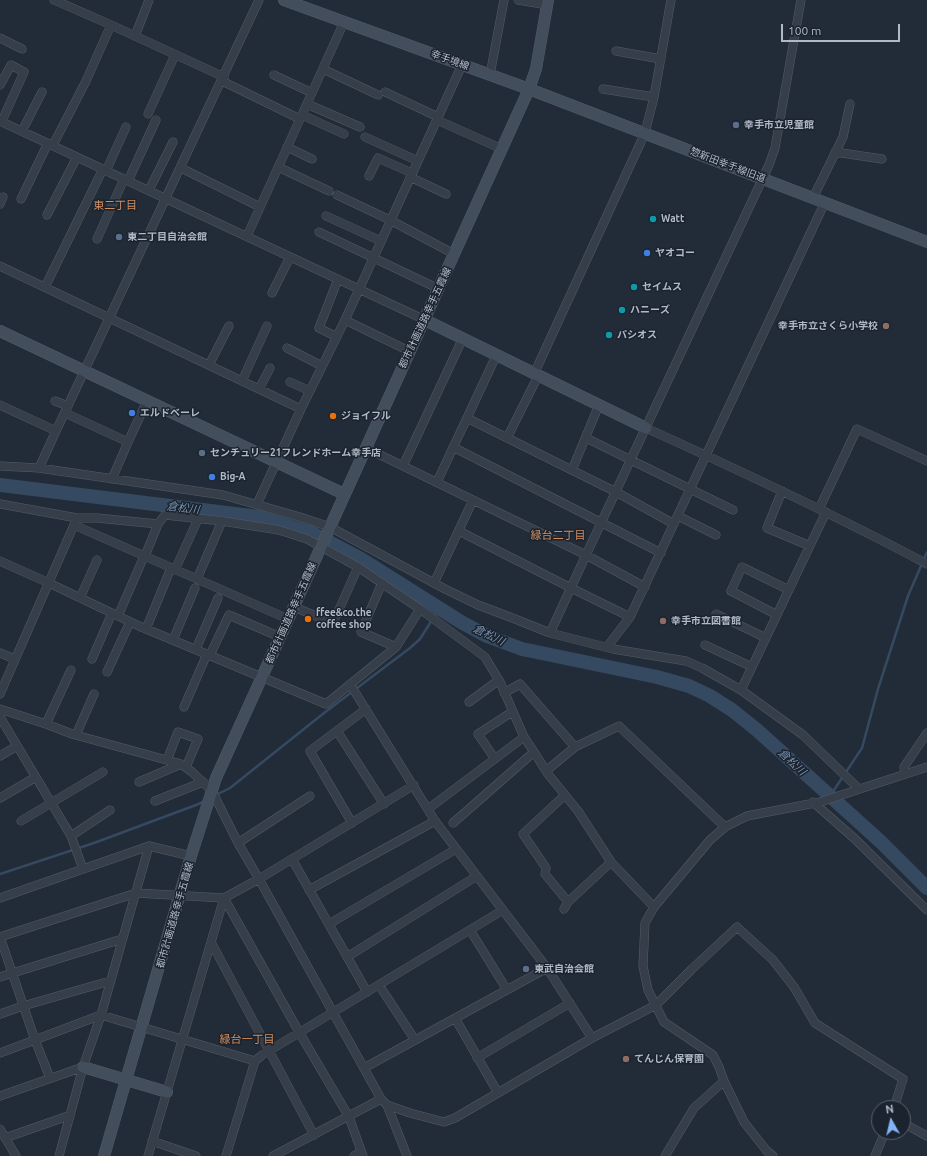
<!DOCTYPE html>
<html>
<head>
<meta charset="utf-8">
<style>
	body { margin:0 }
	#map { position:relative; width:927px; height:1156px; overflow:hidden; background:#222c39; font-family:Ubuntu,sans-serif }
	canvas { display:block }
	.north { position:absolute; left:871px; top:1100px; width:40px; height:40px; box-sizing:border-box; background:#1b232e; border:1px solid #575f6b; border-radius:50%; rotate:352deg; font-size:11px; font-weight:700; line-height:16px; text-align:center; color:#b0b9c6 }
	.north::after { content:''; display:block; margin:auto; width:14px; height:18px; background:#85b4f6; clip-path:polygon(50% 0,100% 100%,50% 72%,0 100%) }
	.scale { position:absolute; left:781px; top:24px; width:119px; height:18px; box-sizing:border-box; border:2px solid #b0b9c6; border-top:0; padding-left:5px; font-size:12px; line-height:14px; white-space:nowrap; color:#b0b9c6; -webkit-text-stroke:3px #1b232e; paint-order:stroke }
</style>
</head>
<body>
<div id="map">
<canvas width="927" height="1156"></canvas>
<div class="north">N</div>
<div class="scale">100 m</div>
</div>
<script>
const g = document.querySelector('canvas').getContext('2d');
g.lineJoin = 'round';
function trace(path, color, width, dash) { g.strokeStyle = color; g.lineWidth = width; g.lineCap = dash ? 'butt' : 'round'; g.setLineDash(dash || []); g.stroke(path); }
function write(font, color, halo, rows, align = 'center') {
  g.font = font + ' Ubuntu,"Noto Sans JP",sans-serif'; g.lineWidth = 3; g.setLineDash([]); g.textBaseline = 'middle'; g.strokeStyle = halo; g.fillStyle = color; for (const [text, x, y, turn = 0] of rows) {
    g.save(); g.translate(x, y); g.rotate((+turn || 0) * Math.PI / 180); g.textAlign = isNaN(turn) ? turn : align; if (halo) g.strokeText(text, 0, 0); g.fillText(text, 0, 0); g.restore();
  }
}
trace(new Path2D(`
	M216,795L230,788L324,713L410,648L420,639L439,609
	M830,796L862,748L878,689L908,596L927,552
	M0,874L94,843L196,805L205,801`), '#354960', 2.5);
trace(new Path2D(`
	M0,485L259,517L312,533L361,559L461,622L487,636L522,649L657,677L689,686L710,696L732,710L757,730L881,842L927,888`), '#354960', 14);
const street = new Path2D(`
	M518,0L548,5
	M111,25L224,77
	M135,36L149,0
	M0,38L22,49
	M616,51L661,59
	M323,69L378,95
	M274,75L312,93
	M490,75L504,0
	M222,81L300,119
	M0,85L11,65L24,72L2,121
	M603,89L654,97
	M385,92L438,117
	M307,104L360,127
	M148,114L175,55
	M302,115L344,134
	M437,120L502,149
	M0,121L425,320
	M22,131L42,92
	M365,137L418,161
	M53,145L86,81L111,25L54,0
	M287,147L312,159
	M835,152L882,159
	M278,167L329,191
	M181,168L260,207
	M106,171L126,127
	M369,176L378,158L412,173
	M410,177L446,194
	M128,181L156,120
	M149,190L173,142
	M337,195L390,220L454,254
	M813,198L843,137L850,104
	M21,199L48,143
	M0,204L3,197
	M47,215L77,157
	M326,216L381,241
	M319,232L439,289
	M247,236L344,22
	M97,239L124,179
	M0,266L301,409
	M45,287L103,169
	M272,293L290,257
	M345,320L409,351
	M337,337L319,328L338,279
	M287,348L322,366
	M209,365L229,326
	M534,374L645,133L654,97L671,0
	M242,381L267,326
	M290,382L310,391
	M259,389L270,368
	M55,401L68,406
	M0,405L56,431L259,0
	M65,413L128,442L112,479
	M467,418L616,492L674,524
	M646,428C741,471 835,515 927,564
	M507,438L538,376
	M586,438L733,510
	M128,442L147,401
	M453,447L661,553
	M366,448L586,555L645,587
	M0,466L39,468L223,495L300,517L330,527L445,589L478,605L510,617L550,633L613,649L686,661L702,668L741,690L803,735L859,789
	M403,466L462,340
	M39,468L56,431
	M572,470L599,405
	M437,482L496,356
	M782,491L767,528L810,546
	M0,504L77,518H97L158,524
	M257,504L301,409L345,320L462,65
	M819,509L857,429L927,461
	M678,516L716,535
	M74,525L288,619
	M459,531L571,588L630,617
	M145,556L158,524L165,515L222,521L279,530L307,539L358,567L420,609L485,657L500,682L524,737L534,752L548,774L578,811L611,862L654,907
	M0,561L49,583L139,626L326,704L396,647L420,609
	M175,570L198,519
	M197,579L222,521
	M382,583L361,632L396,647
	M434,583L473,500
	M80,598L97,560
	M294,607L333,623L358,567
	M716,614L766,638
	M777,615L731,591L742,567L789,590
	M118,616L142,561
	M146,629L171,568
	M550,633L586,555L769,165L775,148L801,0
	M173,640L195,588
	M705,645L752,667
	M607,647L630,617L825,202
	M196,649L218,598
	M0,653L15,659
	M210,655L229,615L280,637
	M92,659L112,613
	M107,672L130,622
	M350,684L435,821L547,968L592,1038
	M741,690L826,512
	M504,693L520,684L575,747L619,726L725,827
	M0,694L77,518
	M469,702L499,680
	M184,707L207,654
	M0,709L46,724L72,734L181,764L192,772L212,791L238,843L259,879L381,1099L387,1105L407,1156
	M0,717L71,836L83,869
	M46,724L71,670
	M337,731L384,804
	M76,735L94,694
	M0,756L17,746
	M495,759L478,734L512,712
	M167,760L178,732L198,739L186,767
	M546,771L575,747
	M905,774L904,767L927,733
	M139,782L181,764
	M565,795L523,834L546,868L545,874L568,902
	M0,798L36,777
	M155,801L203,782
	M813,802L855,839L927,910
	M428,809L524,737
	M21,821L103,772
	M352,823L310,751L366,709
	M453,823L534,752
	M71,836L110,810
	M238,843L310,796
	M292,859L367,992
	M309,890L435,821
	M0,898L149,846L191,856
	M224,898L299,1032L349,1117L363,1156
	M564,909L568,902L611,862
	M329,924L456,849
	M470,930L507,990
	M0,937L136,893L224,898L259,879L414,785
	M0,937L35,1040L50,1078
	M211,942L314,1135
	M347,957L477,876
	M0,977L122,939
	M379,985L415,1040
	M0,1014L23,1006L110,981
	M455,1018L498,1093
	M0,1053L101,1015L255,1061
	M477,1058L570,1003
	M364,1068L547,968
	M0,1096L83,1067
	M387,1105L410,1113L444,1122L455,1118L592,1038L656,1005L692,969L737,927L773,960L794,987L815,1023L903,1079L894,1108
	M903,1123L927,1136
	M0,1129L16,1156
	M5,1138L65,1117L70,1116
	M152,1141L196,1156
	M59,1156L83,1067L101,1015L149,846
	M148,1156L224,898
	M226,1156L255,1061L262,1055L503,910
	M273,1156L381,1099
	M354,1156L361,1152
	M665,1156L694,1108L724,1081
	M773,1156L766,1150L744,1122L724,1081L719,1067L713,1055L664,1022L648,990L643,966L645,923L654,907L710,840L725,827L747,816L820,802L927,767
	M875,1156L885,1132`);
const secondary = new Path2D(`
	M284,0L529,89L927,242
	M425,320L646,428
	M0,331L344,494
	M83,1067L167,1092
	M104,1156L191,856L216,778L529,89L536,69L548,0`);
trace(street, '#535c67', 9);
trace(secondary, '#535c67', 12);
trace(street, '#353e49', 8);
trace(secondary, '#434e5c', 11);
for (const [x, y, r, color] of [
	[736,125,4,"#5c6f8a"],
	[653,219,4,"#0f9aa8"],
	[119,237,4,"#5c6f8a"],
	[647,253,4,"#3f7fe0"],
	[634,287,4,"#0f9aa8"],
	[622,310,4,"#0f9aa8"],
	[886,326,4,"#8d6e63"],
	[609,335,4,"#0f9aa8"],
	[132,413,4,"#3f7fe0"],
	[333,416,4,"#e8710a"],
	[202,453,4,"#5c6f8a"],
	[212,477,4,"#3f7fe0"],
	[308,619,4,"#e8710a"],
	[663,621,4,"#8d6e63"],
	[526,969,4,"#5c6f8a"],
	[626,1059,4,"#8d6e63"]
]) { const dot = new Path2D(); dot.arc(x, y, r, 0, 2 * Math.PI); g.fillStyle = color; g.fill(dot); trace(dot, '#1b232e', 1.5); }
write('10px', '#b0b9c6', '#1b232e', [
	["幸手境線",450,60,20],
	["惣新田幸手線旧道",728,165,21],
	["都市計画道路幸手五霞線",425,318,-65],
	["都市計画道路幸手五霞線",291,613,-66],
	["都市計画道路幸手五霞線",175,915,-74]
]);
write('bold 10px', '#b0b9c6', '#1b232e', [
	["幸手市立児童館",744,125],
	["Watt",661,219],
	["東二丁目自治会館",127,237],
	["ヤオコー",655,253],
	["セイムス",642,287],
	["ハニーズ",630,310],
	["幸手市立さくら小学校",878,326,"right"],
	["パシオス",617,335],
	["エルドベーレ",140,413],
	["ジョイフル",341,416],
	["センチュリー21フレンドホーム幸手店",210,453],
	["Big-A",220,477],
	["ffee&co.the",316,613],
	["coffee shop",316,625],
	["幸手市立図書館",671,621],
	["東武自治会館",534,969],
	["てんじん保育園",634,1059]
], 'left');
write('11px', '#d28d5f', '#1b232e', [
	["東二丁目",115,205],
	["緑台二丁目",558,535],
	["緑台一丁目",247,1039]
]);
write('italic 11px', '#7891ad', '#1b232e', [
	["倉松川",183,508,7],
	["倉松川",489,635,26],
	["倉松川",792,762,43]
]);
</script>
</body>
</html>
